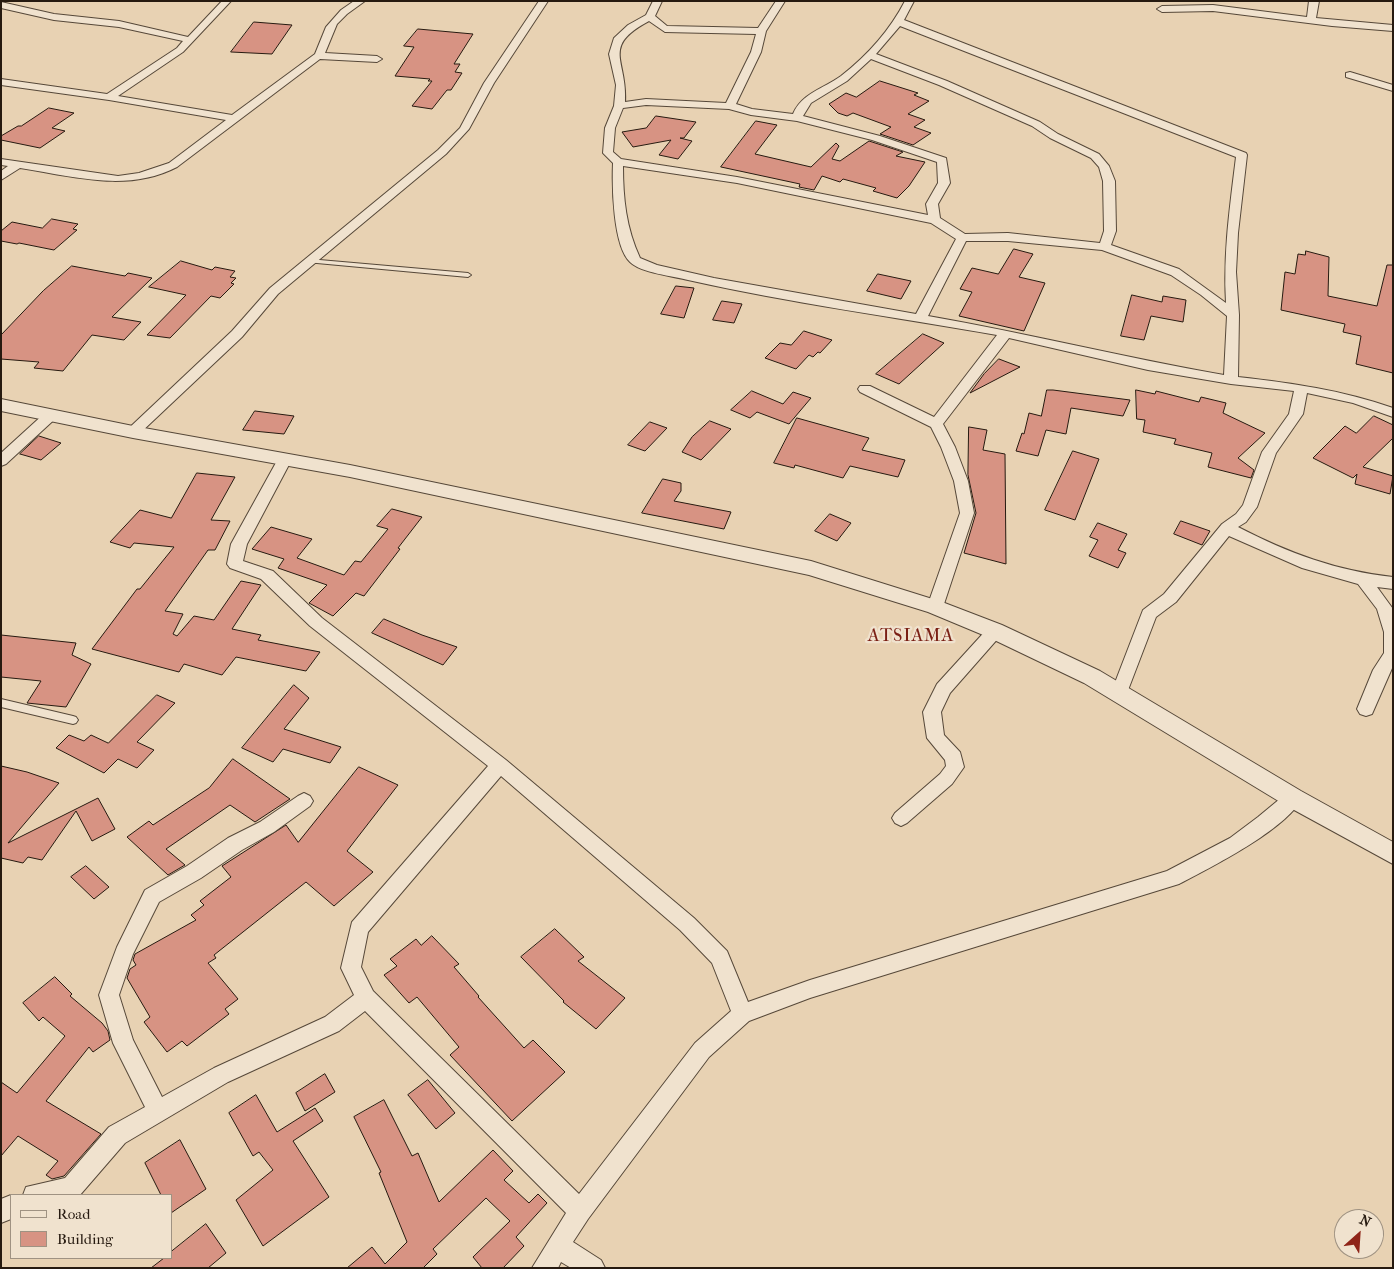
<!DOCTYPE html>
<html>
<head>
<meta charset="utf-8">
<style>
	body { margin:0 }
	#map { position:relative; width:1394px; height:1269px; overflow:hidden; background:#e8d2b3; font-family:"IM FELL French Canon",serif }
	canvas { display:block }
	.frame { position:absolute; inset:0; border:2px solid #261a10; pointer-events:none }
	.legend { position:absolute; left:10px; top:1194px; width:162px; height:65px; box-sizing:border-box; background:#f0e2ce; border:1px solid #9f9282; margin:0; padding:6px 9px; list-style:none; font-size:15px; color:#261a10 }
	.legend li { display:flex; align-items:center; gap:10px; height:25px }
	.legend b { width:25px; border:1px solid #9f9282 }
	.north { position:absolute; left:1334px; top:1209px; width:50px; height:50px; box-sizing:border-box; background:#f0e2ce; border:1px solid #9f9282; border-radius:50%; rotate:26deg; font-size:14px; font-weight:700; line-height:20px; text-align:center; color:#261a10 }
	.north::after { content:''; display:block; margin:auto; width:18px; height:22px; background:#8f2418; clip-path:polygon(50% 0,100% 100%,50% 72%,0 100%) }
</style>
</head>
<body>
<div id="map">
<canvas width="1394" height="1269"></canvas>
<div class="frame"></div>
<ul class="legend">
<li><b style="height:6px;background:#f0e2ce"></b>Road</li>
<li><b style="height:14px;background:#d79383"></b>Building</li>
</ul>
<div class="north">N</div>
</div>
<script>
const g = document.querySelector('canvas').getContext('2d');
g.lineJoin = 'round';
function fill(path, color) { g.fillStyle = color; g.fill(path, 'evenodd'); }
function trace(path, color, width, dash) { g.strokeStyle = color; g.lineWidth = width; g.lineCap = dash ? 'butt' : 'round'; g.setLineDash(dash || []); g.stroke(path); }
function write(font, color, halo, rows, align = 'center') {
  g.font = font + ' "IM FELL French Canon",serif'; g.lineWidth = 4.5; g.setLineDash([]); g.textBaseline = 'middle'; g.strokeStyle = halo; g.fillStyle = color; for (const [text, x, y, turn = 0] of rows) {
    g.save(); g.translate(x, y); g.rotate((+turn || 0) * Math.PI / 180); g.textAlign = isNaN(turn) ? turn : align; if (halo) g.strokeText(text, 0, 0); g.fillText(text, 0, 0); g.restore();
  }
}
const building = new Path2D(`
	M254,22L292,25L272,54L231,52Z
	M418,29L473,34L454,64H460L455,72L462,73L451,90H447L432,109L412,106L432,81H428L430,79L395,76L414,47L404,46Z
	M880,81L918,93L914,95L929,101L908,114L925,120L914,127L931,133L913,145L880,134L891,127L853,113L847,116L838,113L829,104L846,93L856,97Z
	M49,108L74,113L52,128L65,131L40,148L1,140V136L18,126H21Z
	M656,116L696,122L684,138H680L692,141L678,159L659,155L671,140L633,147L622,132L646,128Z
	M756,121L777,125L755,154L811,167L836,143L839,146L832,159L840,161L869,141L903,152L896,156L925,162L909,186L897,198L873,191L876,188L843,179L840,182L822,176L814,190L799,187L800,184L721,167Z
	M52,219L78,224L73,229L77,230L54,250L19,243L17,244L1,241V231L12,222L42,228Z
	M1014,249L1033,254L1019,277L1045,283L1024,331L959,316L972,292L960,289L972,268L998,274Z
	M1306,251L1329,257L1328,296L1377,306L1387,265H1393V373L1356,364L1361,336L1343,332L1345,324L1281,310L1285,272L1295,274L1298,254L1305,255Z
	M181,261L212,270L215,267L235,271L230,277L236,278L231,283L234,284L220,298L211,296L170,338L147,335L186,295L149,287Z
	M72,266L125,276L128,273L152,278L112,317L141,322L124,340L92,335L63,371L34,368L39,362L1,359V335L43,291Z
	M878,274L911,281L901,299L867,291Z
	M676,286L694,288L684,318L661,314Z
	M1132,295L1162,302L1163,296L1186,300L1183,322L1151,316L1144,340L1121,336Z
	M722,301L742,304L734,323L713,320Z
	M804,331L832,340L820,353L818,352L813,357L809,355L796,369L765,358L780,343L791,345Z
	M923,334L944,343L899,384L876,374Z
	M999,359L1020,367L970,393L984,374Z
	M1047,390H1053L1130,400L1123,416L1071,408L1066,434L1046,430L1038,456L1016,451L1022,433L1024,434L1029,413L1041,416Z
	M1136,390L1155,394L1156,391L1199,402L1201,397L1226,403L1223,413L1265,433L1238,458L1254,470L1251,478L1208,467L1212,453L1174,444L1176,439L1143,432L1145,420L1137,419Z
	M752,391L783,404L793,392L811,398L789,424L757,412L750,418L731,410Z
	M255,411L294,416L284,434L243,430Z
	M1374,416L1393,425V438L1363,467L1393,476L1390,494L1355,484L1357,474L1353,478L1313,458L1345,426L1356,433Z
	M797,418L869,438L862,450L905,460L898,477L850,466L843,478L795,465L794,468L774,463Z
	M710,421L731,429L701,460L682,452L692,437Z
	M650,422L667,428L645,451L628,445Z
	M969,427L987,430L983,450L1005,454L1006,564L964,553L976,513L968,475Z
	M39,436L61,443L41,460L20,454Z
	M1073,451L1099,459L1075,520L1045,510Z
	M197,473L235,477L211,520L230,521L215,550H208L165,611L183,614L173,634L177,636L194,616L214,620L241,581L261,585L232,629L261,635L258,640L320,652L306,671L236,657L222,675L184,664L179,672L92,649L137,589H140L174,547L134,543L130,548L110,542L140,510L171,518Z
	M663,479L681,483V491L674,501L731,512L724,529L642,513Z
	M392,509L422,517L398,548L400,549L364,596L356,593L333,616L309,603L327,585L278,568L284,559L252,549L271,527L312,539L297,558L344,575L355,561L361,562L388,529L377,526Z
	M830,514L851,523L837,541L815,531Z
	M1181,521L1210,531L1202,545L1174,534Z
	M1098,523L1127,534L1118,550L1126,553L1118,568L1089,556L1098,540L1090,537Z
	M384,619L422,635L457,647L443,665L372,633Z
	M1,635L76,643L72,655L91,664L66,707L27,703L41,681L1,677Z
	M294,685L309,698L284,729L341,747L330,763L283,749L273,762L242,748Z
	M157,695L175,703L137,742L154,750L137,768L118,759L104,773L56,748L69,735L84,741L91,735L108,743Z
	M233,759L290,799L255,822L230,805L166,849L185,865L168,875L127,837L149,821L153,825L209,788Z
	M1,766L27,772L59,783L8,843L98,798L115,829L92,841L76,811L42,860L28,857L23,863L1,858Z
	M359,767L398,785L347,851L373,872L334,906L306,882L214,955L216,958L208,963L238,999L225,1009L229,1014L187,1046L182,1041L167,1052L144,1022L150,1017L127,978L130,969L136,965L133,960L135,954L196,920L191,915L204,905L200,901L231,877L222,866L286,825L298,842Z
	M86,866L109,887L94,899L71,877Z
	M555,929L584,957L578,961L625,998L596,1029L563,1002L564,1001L521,957Z
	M432,936L459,964L454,967L479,996L478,997L524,1048L533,1040L565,1072L512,1121L450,1055L459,1047L417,997L409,1003L384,975L397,966L390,959L416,939L421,945Z
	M55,977L72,994L70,996L102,1023L108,1031L110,1040L93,1052L89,1047L46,1101L101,1134L64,1176L52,1179L46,1175L58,1161L18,1136L1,1156V1082L17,1093L65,1036L43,1017L39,1021L23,1003Z
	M325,1074L335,1092L305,1111L296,1093Z
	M428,1080L455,1113L436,1129L408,1095Z
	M256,1095L277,1132L315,1108L323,1121L293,1141L329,1197L263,1246L236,1200L273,1170L259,1152L253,1156L229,1113Z
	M384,1100L412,1156L418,1153L439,1202L493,1150L513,1171L504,1180L529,1203L538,1194L547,1203L516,1237L524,1246L503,1268H482L473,1257L510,1221L486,1198L433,1249L437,1254L423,1268H347L372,1247L385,1264L407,1242L379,1173L381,1172L354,1117Z
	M180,1140L206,1189L171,1213V1195H161L145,1163Z
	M206,1224L226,1253L208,1268H151L164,1258H171V1252Z`);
fill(building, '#d79383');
trace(building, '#261a10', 1);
const service = new Path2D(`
	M308,259L468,273L471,275L468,277L306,262V260Z
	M1,699L73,716L76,717L78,720L76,723L73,724L1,707Z`);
const minor = new Path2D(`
	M222,1H231L183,52L118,96L232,115L315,54L326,27L341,10L354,1H365L347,14L337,24L325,53L377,56L382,59L377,62L320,59L177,167C127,193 72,176 20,168L1,180V171L8,166L1,165V159L118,176L139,173L169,163L226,120L109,100L1,85V79L107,94L177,48L183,41L119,27L54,20L1,8V2L54,14L119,21L188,37Z
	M539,1H548L494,83L469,129L446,154L278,294L242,337L138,435H128L126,432L128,429L232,331L270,288L438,150L460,128L484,83Z
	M653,1H662L655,16L667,26L758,28L776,1H785L766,31L761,52L736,104L752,109L793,114C802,93 823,89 841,76C868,55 890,30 905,1H914L904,20L1246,153L1247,155L1238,233L1236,272L1239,315L1238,377C1291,383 1342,390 1393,408V417L1353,403L1307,393L1303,414L1276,453L1257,507L1246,522L1238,527C1288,553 1337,571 1393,577V589L1377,587L1393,609V666L1372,714L1366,716L1360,714L1357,709L1373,670L1384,653V632L1377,609L1358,584L1302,568L1229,536L1176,602L1156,617L1125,698L1119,700L1113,698L1111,693L1143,610L1164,594L1222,524L1236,514L1243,505L1262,452L1289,414L1294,391L1231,384L1148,370L1009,338L943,424L955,447L968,481L974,513L943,607L941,611L935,613L929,611L927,607L960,513L954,481L941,447L931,427L860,392L858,389L860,386H870L934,417L997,335C895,317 790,303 688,280C673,276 641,273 630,262C613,246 612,186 613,163L603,153L605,128L614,106L616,85L609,54L614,38L628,25L646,15ZM649,21L665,32L756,34L751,52L726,103L646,99L625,102C628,60 600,47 649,21ZM900,26L1236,157C1230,206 1223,253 1226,303L1179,269L1111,245L1116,231L1115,181L1109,166L1099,154L1058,134L1040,122L947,81L876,54ZM871,59L939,85L1032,126L1050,138L1091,158L1099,167L1103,181L1104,231L1100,243L1008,233L965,234L940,218L938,204L950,183L946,158L880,136L803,116L811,103L847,81ZM646,105L729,109L751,115L797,121L872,140L937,162L938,183L926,204L928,215L737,177L621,159L613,152L615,128L623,108ZM623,166L737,183L931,223L956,239L916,314L714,278L657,265L640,258C626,228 623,198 623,166ZM966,241H1008L1102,250L1171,275L1201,295L1227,316L1224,375C1125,358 1027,333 928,316Z
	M1309,1H1319L1316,18L1393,25V31L1332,26L1213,11L1162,12L1157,9L1162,6L1213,5L1307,17Z
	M1350,72L1393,85V91L1346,77V73Z
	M51,411L56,412L58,415L56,418L6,464L1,466V453L46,412Z
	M285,454L290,456L292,459L247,544L243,561L273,571L322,618L506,760L694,918L727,951L748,1002L810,980L1167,871L1230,838L1258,817L1287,793L1293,791L1299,793L1302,798C1287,829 1210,868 1179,884L810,998L749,1021L709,1057L588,1219L573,1242L601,1260L605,1268H571L561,1262L558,1268H532L566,1213L365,1011L339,1031L228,1082L125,1143L80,1195H23L26,1187L65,1178L109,1127L145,1107L113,1043L99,995L117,947L145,890L187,866L228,838L260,822L298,796L304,793L310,796L313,801L310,806L274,832L242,850L201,878L159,902L133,954L119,995L133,1040L162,1097L214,1068L325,1017L354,995L341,968L352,922L488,766L310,626L261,579L230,568L227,564L231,544L278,459L280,456ZM501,776L680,930L712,963L731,1011L695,1043L579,1194L373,991L361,967L368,932Z
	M995,625L1001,627L1003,631L1001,635L950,693L941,712L944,735L960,752L964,767L952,784L907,823L901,826L895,823L892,818L895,813L940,774L946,766L945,760L927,738L923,712L937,684L989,627Z
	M11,1195V1219L1,1223V1199Z`);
const tertiary = new Path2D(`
	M1,399L133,426L350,465L811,561L942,602L1002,625L1100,671L1301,791L1393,842V864L1285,805L1084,683L988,637L928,612L809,575L350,477L133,438L1,411Z`);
trace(service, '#564839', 2);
trace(minor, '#564839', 2);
trace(tertiary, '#564839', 2);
fill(service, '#f0e2ce');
fill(minor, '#f0e2ce');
fill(tertiary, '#f0e2ce');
g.letterSpacing = '1px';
write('18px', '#7a1f14', '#f0e2ce', [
	["ATSIAMA",911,637]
]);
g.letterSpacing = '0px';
</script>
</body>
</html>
